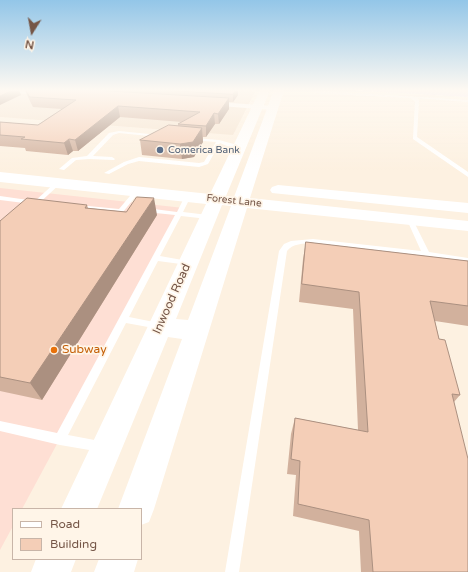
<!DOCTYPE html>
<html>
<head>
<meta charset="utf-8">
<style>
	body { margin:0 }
	#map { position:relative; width:468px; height:572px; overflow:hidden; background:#fdf1e1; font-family:"Varela Round",sans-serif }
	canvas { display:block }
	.legend { position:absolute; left:12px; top:508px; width:130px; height:52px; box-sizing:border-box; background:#fff5e8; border:1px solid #c8b5a8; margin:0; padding:5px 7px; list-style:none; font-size:12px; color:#755647 }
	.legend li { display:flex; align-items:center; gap:8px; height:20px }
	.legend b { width:20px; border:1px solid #c8b5a8 }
	.north { position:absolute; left:12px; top:12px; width:40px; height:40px; -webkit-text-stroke:3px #fff5e8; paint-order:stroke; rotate:191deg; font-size:11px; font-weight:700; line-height:16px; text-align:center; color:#755647 }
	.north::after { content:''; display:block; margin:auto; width:14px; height:18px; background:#755647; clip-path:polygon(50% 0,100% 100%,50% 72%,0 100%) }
</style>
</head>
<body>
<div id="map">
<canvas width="468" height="572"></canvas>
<ul class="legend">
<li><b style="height:5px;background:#fff"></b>Road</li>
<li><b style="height:11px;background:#f4ceb7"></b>Building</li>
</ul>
<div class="north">N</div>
</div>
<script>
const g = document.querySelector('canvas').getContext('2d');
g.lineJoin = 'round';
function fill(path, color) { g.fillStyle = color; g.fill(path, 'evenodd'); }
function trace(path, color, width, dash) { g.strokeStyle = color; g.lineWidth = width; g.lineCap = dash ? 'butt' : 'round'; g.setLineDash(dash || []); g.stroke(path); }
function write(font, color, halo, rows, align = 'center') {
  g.font = font + ' "Varela Round",sans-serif'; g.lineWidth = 3.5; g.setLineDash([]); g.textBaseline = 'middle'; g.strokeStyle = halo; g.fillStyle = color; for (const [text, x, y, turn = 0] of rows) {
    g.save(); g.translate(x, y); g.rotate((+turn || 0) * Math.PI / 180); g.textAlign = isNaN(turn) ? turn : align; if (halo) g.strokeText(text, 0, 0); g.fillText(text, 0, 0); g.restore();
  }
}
fill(new Path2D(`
	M0,90H256L233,135L0,117Z`), '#f5e3cf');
fill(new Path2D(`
	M0,188L184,208L22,509H13V526L0,550Z`), '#fedfd4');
fill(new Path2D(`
	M353,90H468V97Z`), '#eedef9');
fill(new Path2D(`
	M385,90H429L427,91H387Z
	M315,91L468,100V102L417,98L419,100L417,137L468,172V177L413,139L415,101L410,98L314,93Z
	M119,131L159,135L161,136L159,137L119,133L113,135L93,156L112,157L115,159L114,160L89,159L76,160L64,170L59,169L72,158L87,156L109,133Z
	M193,138L219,140L241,146C235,149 226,146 220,143L208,164L199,167L139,161L128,164L109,174L104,173L124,162L139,157L199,163L204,162L216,142L191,140V139Z
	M56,182L61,183L35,207H31L30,206L32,204L0,200V196L35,201Z
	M137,189L140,191L123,212L78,209L75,207L78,205L119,209L135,190Z
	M188,194L191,196L183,212L208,215L211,217L208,219L181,216L160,256L188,261L192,263L188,265L158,261L129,317L159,323L162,324L163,326L162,328L159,329L126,323L68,435L105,442L107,446L105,450L101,452L60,445L0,431V421L57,433L175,215L146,212L143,210L146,208L177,212L185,196Z
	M410,218L413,220L429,252L468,258V262L313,243C303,244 293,243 287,251L239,572H225L279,251L284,244L291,241L313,239L421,251L407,220Z`), '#fff');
fill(new Path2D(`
	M0,90C11,90 41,87 50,93L46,95L2,92Z
	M204,101L273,106L277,108L273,110L207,105L203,103Z`), '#fff');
fill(new Path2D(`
	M260,90H270L226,196L234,197L274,90H284L250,198L468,221V231L247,208L154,509L149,522L141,525V509H118L182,339L168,337L97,509H61L206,204L0,182V172L210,194ZM222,205L231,206L188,320L176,319Z
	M278,185L468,203V213L272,193L270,190L272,187Z
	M36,559H76L71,572H31Z
	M99,559H138L134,572H94Z`), '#fff');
fill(new Path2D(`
	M25,90H238V95L233,102H229V109L219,124H215L206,137H203V142L194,157L182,159L142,155L140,140L178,126V124L182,122L120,117L78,151H73L68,155L26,151L25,148L0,146V122L38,125L62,109L33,107L27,95Z
	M87,205L88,208L157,215L42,400L0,391V221Z
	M306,242L468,261V326L435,321L439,339L460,395L454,402L468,572H361L359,531L293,516L296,475L287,474L291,434L295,418L358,430L353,309L299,302L303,259Z`), '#d2b19d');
fill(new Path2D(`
	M13,90H19L21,95L0,105V96Z
	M236,90H238V95L233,102V94Z
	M229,98V109L219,124L218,114Z
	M118,106L120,117L78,151L75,140Z
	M214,113L215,124L206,137V126Z
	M202,128L203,142L194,157L182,159L180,144Z
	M69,139L73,151L68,155L64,143Z
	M154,198L157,215L42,400L30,383Z`), '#ab9080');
const building = new Path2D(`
	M0,90H13L0,96Z
	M26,90H92L229,98L218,114L214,113L206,126L178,124L200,112L118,106L75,140L69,139L64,143L21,139L25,137L0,135V122L38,125L76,100L30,97Z
	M161,90H236L233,94Z
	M169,125L202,128L193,142L180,144L140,140Z
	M137,197L154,198L30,383L0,377V221L27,198L87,205L85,208L126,212Z
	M306,242L468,261V306L430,301L439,339L445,340L460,395L452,394L468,459V572H373L369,520L298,504L300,461L291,459L295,418L368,432L359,292L302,284Z`);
fill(building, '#f4ceb7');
trace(building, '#ab9080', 1);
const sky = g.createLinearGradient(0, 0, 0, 170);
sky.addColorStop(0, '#93c6e8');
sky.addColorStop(0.53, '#fef9f2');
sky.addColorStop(1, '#fef9f200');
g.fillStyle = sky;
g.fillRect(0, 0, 468, 170);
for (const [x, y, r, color] of [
	[160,150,4,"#5c6f8a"],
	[54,350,4,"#e8710a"]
]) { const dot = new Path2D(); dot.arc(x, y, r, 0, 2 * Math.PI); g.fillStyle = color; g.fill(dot); trace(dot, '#fff5e8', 1.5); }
write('10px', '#4e5e75', '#fff5e8', [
	["Comerica Bank",168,150]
], 'left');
write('10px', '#755647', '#fff5e8', [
	["Forest Lane",234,201,6]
]);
write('12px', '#755647', '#fff5e8', [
	["Inwood Road",172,299,-66]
]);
write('12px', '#c56008', '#fff5e8', [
	["Subway",62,350]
], 'left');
</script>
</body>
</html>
